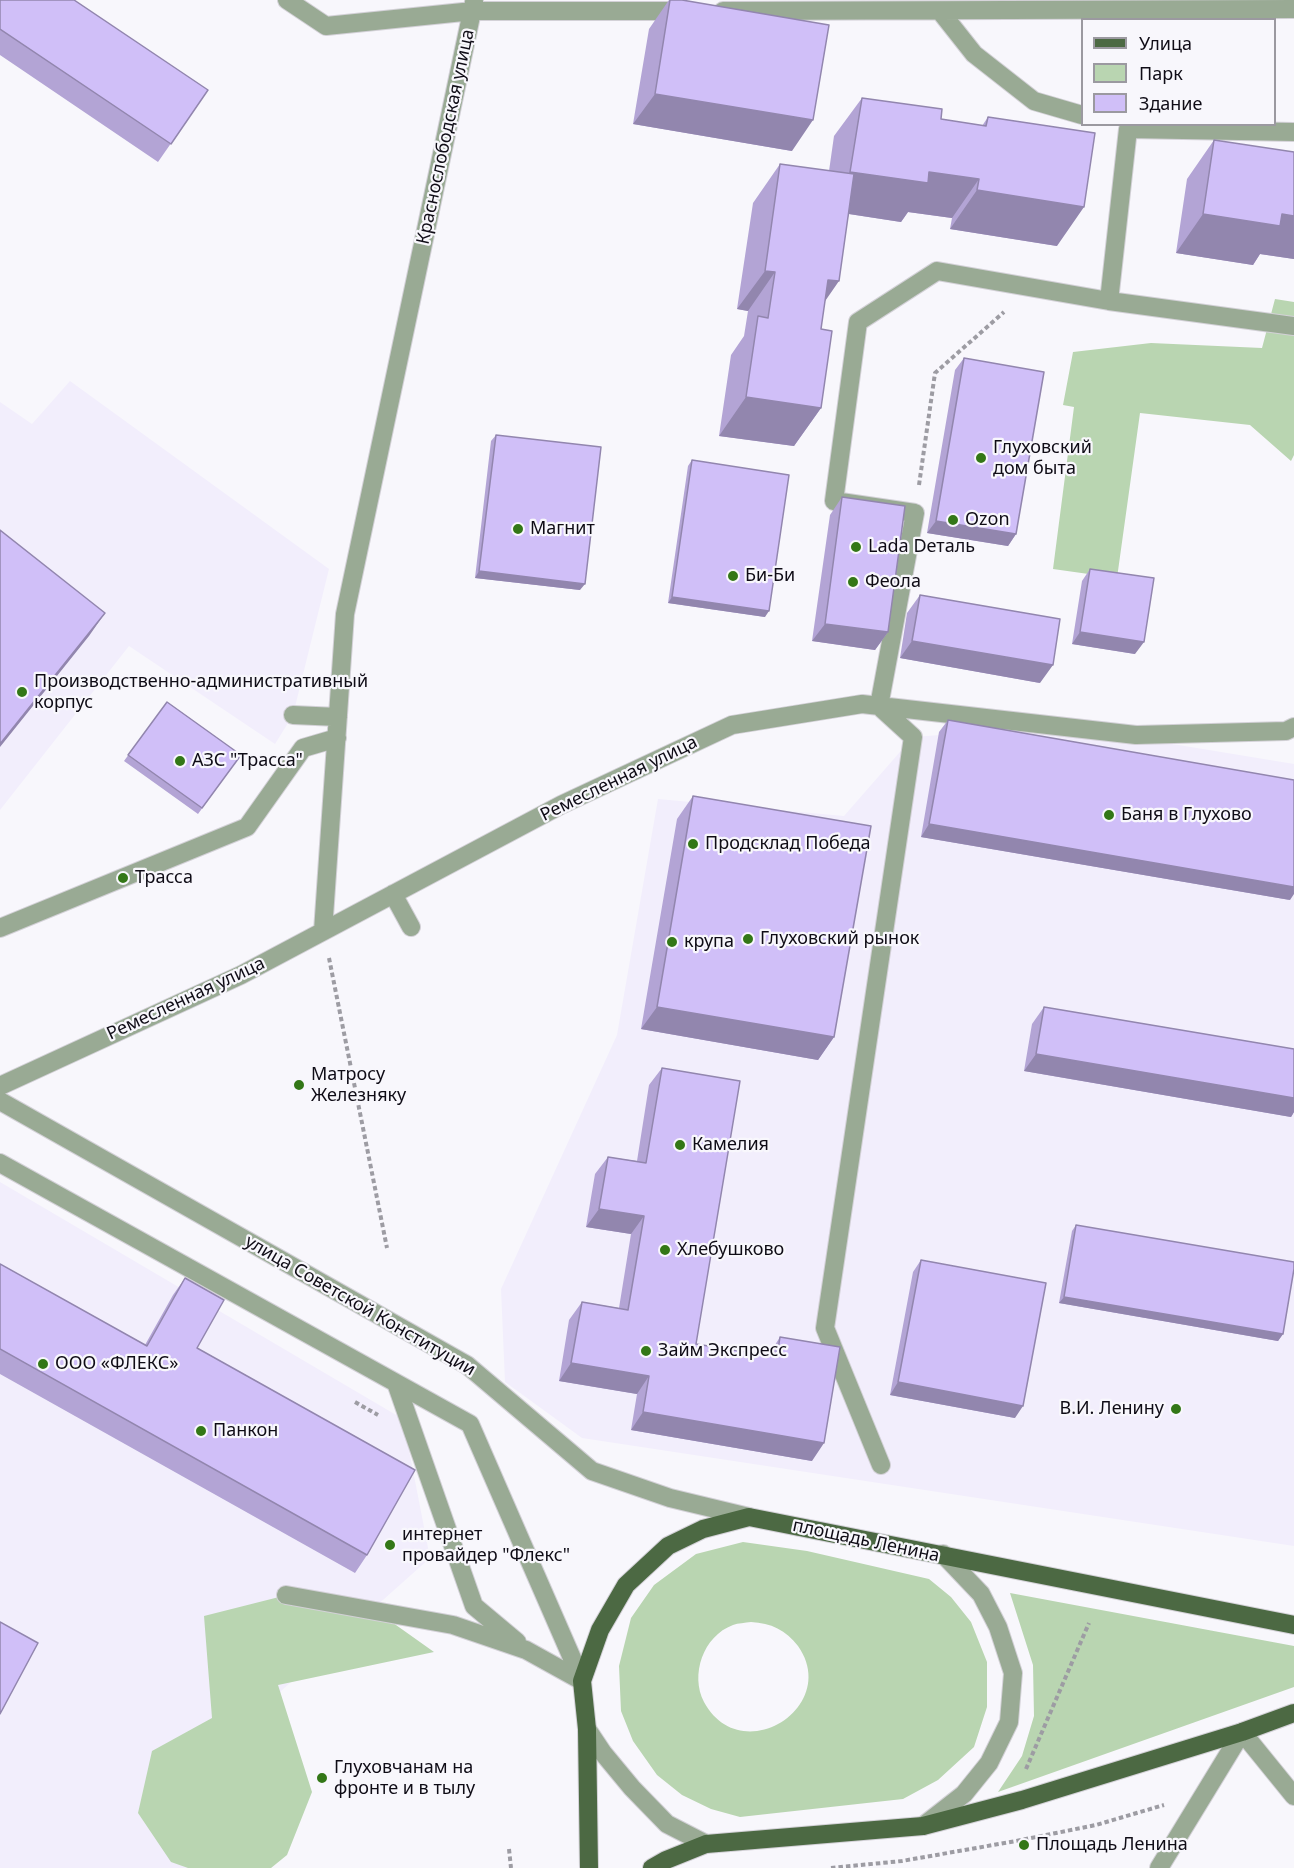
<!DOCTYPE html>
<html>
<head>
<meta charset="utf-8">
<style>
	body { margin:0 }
	#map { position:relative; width:1294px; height:1868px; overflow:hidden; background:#f8f7fc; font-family:"Noto Sans",sans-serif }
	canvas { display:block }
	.legend { position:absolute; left:1081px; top:18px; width:195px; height:108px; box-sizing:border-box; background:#f8f7fc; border:2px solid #9b99a0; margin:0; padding:8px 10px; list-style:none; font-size:18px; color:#0f0c16 }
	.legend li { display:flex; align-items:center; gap:12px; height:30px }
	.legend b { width:30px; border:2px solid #9b99a0 }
</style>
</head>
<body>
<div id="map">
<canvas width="1294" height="1868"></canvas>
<ul class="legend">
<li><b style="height:8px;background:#4c6943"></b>Улица</li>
<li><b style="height:16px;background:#b9d5b1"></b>Парк</li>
<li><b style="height:16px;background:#d0bff8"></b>Здание</li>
</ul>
</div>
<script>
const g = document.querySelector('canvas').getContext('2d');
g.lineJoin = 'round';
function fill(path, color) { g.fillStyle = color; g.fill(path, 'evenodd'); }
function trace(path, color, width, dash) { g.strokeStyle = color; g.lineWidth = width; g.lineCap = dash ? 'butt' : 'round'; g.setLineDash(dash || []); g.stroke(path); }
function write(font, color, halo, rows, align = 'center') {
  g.font = font + ' "Noto Sans",sans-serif'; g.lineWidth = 4.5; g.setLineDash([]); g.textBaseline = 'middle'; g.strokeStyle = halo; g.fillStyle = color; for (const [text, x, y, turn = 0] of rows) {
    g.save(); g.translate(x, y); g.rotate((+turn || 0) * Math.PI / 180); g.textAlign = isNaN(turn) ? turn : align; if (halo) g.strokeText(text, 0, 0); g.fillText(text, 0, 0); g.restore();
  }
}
fill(new Path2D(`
	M70,381L329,569L293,715L275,744L129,646L0,810V402L32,424Z
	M1063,726L1294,764V1546L582,1438L505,1382L501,1289L617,1035L658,799L844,816L913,737Z
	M0,1182L403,1419L430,1558L281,1691L260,1868H0Z`), '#f2eefc');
fill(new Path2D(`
	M1275,299L1294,302V455L1291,461L1250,425L1140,413L1117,578L1053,569L1074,407L1063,405L1073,352L1151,343L1262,348Z
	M743,1542L807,1551L929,1579L951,1597L971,1622L987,1662V1707L974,1747L938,1780L903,1799L740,1817L711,1809L682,1795L657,1775L633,1741L621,1711L619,1666L631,1618L654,1585L696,1554ZM751,1622C771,1623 786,1630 798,1646C841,1707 741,1770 704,1702C690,1675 703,1636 733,1625C738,1623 745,1623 751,1622Z
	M1010,1593L1294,1646V1687L998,1792L1022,1756L1034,1716L1033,1665Z
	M287,1595L365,1603L434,1652L278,1685L312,1792L287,1855L271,1868H188L171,1862L138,1813L152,1751L212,1718L204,1616Z`), '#b9d5b1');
const minor = new Path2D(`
	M287,0L326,26L473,11H686
	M723,11L1294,9
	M940,11L974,54L1034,101L1082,115
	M1109,301L1294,326
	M293,715L338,717
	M393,894L411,927
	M0,928L247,827L303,748L337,738
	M323,931L345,614L474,2
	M0,1086L241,975L561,805L732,725L862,704L1136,735L1286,731L1294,727
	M0,1101L467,1365L592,1471L670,1498L749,1517
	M0,1163L470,1424L582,1681
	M396,1383L474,1606L517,1642
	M881,1465L825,1328L913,737L879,706L915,513L834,501L858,322L937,271L1109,301L1128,129L1294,132
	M286,1595L453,1625L526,1650L582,1681
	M587,1729L603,1753L632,1788L667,1824L706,1844
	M923,1826L964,1794L989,1763L1009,1722L1013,1673L998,1627L981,1594L943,1554
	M1159,1868L1242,1732L1294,1796`);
const major = new Path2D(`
	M589,1868L587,1729L582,1681L600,1630L626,1585L668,1546L703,1529L749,1517L1294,1625
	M652,1868L666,1860L706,1844L923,1826L1022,1800L1242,1732L1294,1713`);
trace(minor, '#d3d1d7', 20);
trace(major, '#d3d1d7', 20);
trace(new Path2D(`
	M919,485L935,373L1004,312
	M329,958L387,1248
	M355,1402L378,1415
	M1026,1769L1089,1623
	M509,1849L511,1868
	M831,1868L902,1861L1016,1841L1096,1825L1164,1805`), '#9d9ca3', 4, [4.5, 3]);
trace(minor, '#99aa94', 18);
trace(major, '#4c6943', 18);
fill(new Path2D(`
	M0,0L208,90L158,162L0,55Z
	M669,0H682L792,151L633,124L649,29Z
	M862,98L941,119L982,126L988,117L1057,246L950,229L952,218L908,212L901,222L849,214L824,302L821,329V408L794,446L719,436L731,355L744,336L748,311L737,309L753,203L780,164L829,171L834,136Z
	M1214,140L1294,163V259L1260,254L1253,265L1176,253L1187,179Z
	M964,358L1016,534L1008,546L927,533L955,370Z
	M496,435L580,590L475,578L491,441Z
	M692,460L765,617L668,603L688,466Z
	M842,497L888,632L875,650L812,641L830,515Z
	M1090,569L1135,654L1072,644L1082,581Z
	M920,595L1040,683L900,658L907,613Z
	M167,702L241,755L198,814L124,761Z
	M948,720L1290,900L921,837L939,732Z
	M693,796L834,1037L818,1060L641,1029L677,819Z
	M1044,1007L1294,1049V1112L1291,1117L1024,1071L1032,1024Z
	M662,1068L696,1344L768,1356L780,1337L812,1461L631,1430L637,1394L559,1381L569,1320L582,1302L619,1308L631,1234L586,1227L595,1174L608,1157L637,1161L649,1085Z
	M1076,1225L1283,1334L1278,1341L1059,1303L1072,1231Z
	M921,1260L1015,1418L890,1395L913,1272Z
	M0,1264L145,1345L173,1295L185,1278L197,1348L367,1555L355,1573L0,1374Z`), '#b3a4d5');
fill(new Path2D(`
	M655,94L813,120L792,151L633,124Z
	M850,172H929L979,179L952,218L908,212L901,222L823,210Z
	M977,190L1084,207L1057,246L950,229Z
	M1203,214H1282L1294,216V259L1260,254L1253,265L1176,253Z
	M765,271L775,272L748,311L737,309Z
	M828,280L839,281L812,320Z
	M746,397L821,408L794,446L719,436Z
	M936,521L1016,534L1008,546L927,533Z
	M479,571L585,584L580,590L475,578Z
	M672,597L769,611L765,617L668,603Z
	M105,613L89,636L0,747V744Z
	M825,624L888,632L875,650L812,641Z
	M1080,632L1144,642L1135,654L1072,644Z
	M912,641L1053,665L1040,683L900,658Z
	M929,824L1294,887V894L1290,900L921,837Z
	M657,1007L834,1037L818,1060L641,1029Z
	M1036,1054L1294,1098V1112L1291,1117L1024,1071Z
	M599,1209L644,1216L631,1234L586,1227Z
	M1064,1297L1283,1334L1278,1341L1059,1303Z
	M571,1363L649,1376L637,1394L559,1381Z
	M898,1382L1023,1406L1015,1418L890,1395Z
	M643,1412L824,1443L812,1461L631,1430Z`), '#9286ae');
const building = new Path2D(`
	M0,0H74L208,90L171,144L0,29Z
	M670,0H682L829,25L813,120L655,94Z
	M862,98L942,109L941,119L986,126L988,117L1095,133L1084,207L977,190L979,179L929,172L928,183L850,172Z
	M1214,140L1294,152V216L1282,214L1280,226L1203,214Z
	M780,164L854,174L839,281L828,280L821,329L832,331L821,408L746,397L758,316L768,318L775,272L765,271Z
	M964,358L1044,372L1016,534L936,521Z
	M496,435L601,447L585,584L479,571Z
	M692,460L789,475L769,611L672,597Z
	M842,497L905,506L888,632L825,624Z
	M0,530L105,613L0,744Z
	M1090,569L1154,578L1144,642L1080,632Z
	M920,595L1060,619L1053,665L912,641Z
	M167,702L241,755L202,808L128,755Z
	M948,720L1294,780V887L929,824Z
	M693,796L871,826L834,1037L657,1007Z
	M1044,1007L1294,1049V1098L1036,1054Z
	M662,1068L740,1081L696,1344L777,1357L780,1337L840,1347L824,1443L643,1412L649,1376L571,1363L582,1302L628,1310L644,1216L599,1209L608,1157L646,1163Z
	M1076,1225L1294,1262V1269L1283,1334L1064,1297Z
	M921,1260L1046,1283L1023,1406L898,1382Z
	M0,1264L147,1346L185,1278L224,1300L197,1348L415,1470L367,1555L0,1349Z
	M0,1622L38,1643L0,1714Z`);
fill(building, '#d0bff8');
trace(building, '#9286ae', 1.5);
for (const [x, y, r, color] of [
	[981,458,6,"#337717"],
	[953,520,6,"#337717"],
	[518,529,6,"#337717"],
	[856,547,6,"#337717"],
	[733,576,6,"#337717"],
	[853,582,6,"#337717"],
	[22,692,6,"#337717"],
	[180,761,6,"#337717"],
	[1109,815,6,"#337717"],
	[693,844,6,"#337717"],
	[123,878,6,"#337717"],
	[748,939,6,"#337717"],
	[672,942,6,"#337717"],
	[299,1085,6,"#337717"],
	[680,1145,6,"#337717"],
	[665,1250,6,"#337717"],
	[646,1351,6,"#337717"],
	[43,1364,6,"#337717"],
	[1176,1409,6,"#337717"],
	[201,1431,6,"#337717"],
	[390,1545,6,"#337717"],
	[322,1778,6,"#337717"],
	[1024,1845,6,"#337717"]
]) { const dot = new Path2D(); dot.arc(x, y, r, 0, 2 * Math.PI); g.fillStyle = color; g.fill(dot); trace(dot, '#f8f7fc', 2); }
write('18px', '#0f0c16', '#f8f7fc', [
	["Краснослободская улица",446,137,-78],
	["Ремесленная улица",619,779,-26],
	["Ремесленная улица",186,999,-25],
	["улица Советской Конституции",360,1306,30],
	["площадь Ленина",866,1541,12]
]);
write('18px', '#0f0c16', '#f8f7fc', [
	["Глуховский",993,448],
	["дом быта",993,469],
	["Ozon",965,520],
	["Магнит",530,529],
	["Lada Dеталь",868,547],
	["Би-Би",745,576],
	["Феола",865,582],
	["Производственно-административный",34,682],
	["корпус",34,703],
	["АЗС \"Трасса\"",192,761],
	["Баня в Глухово",1121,815],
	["Продсклад Победа",705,844],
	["Трасса",135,878],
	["Глуховский рынок",760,939],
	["крупа",684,942],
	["Матросу",311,1075],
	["Железняку",311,1096],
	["Камелия",692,1145],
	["Хлебушково",677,1250],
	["Займ Экспресс",658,1351],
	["ООО «ФЛЕКС»",55,1364],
	["В.И. Ленину",1164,1409,"right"],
	["Панкон",213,1431],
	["интернет",402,1535],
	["провайдер \"Флекс\"",402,1556],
	["Глуховчанам на",334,1768],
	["фронте и в тылу",334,1789],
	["Площадь Ленина",1036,1845]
], 'left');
</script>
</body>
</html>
